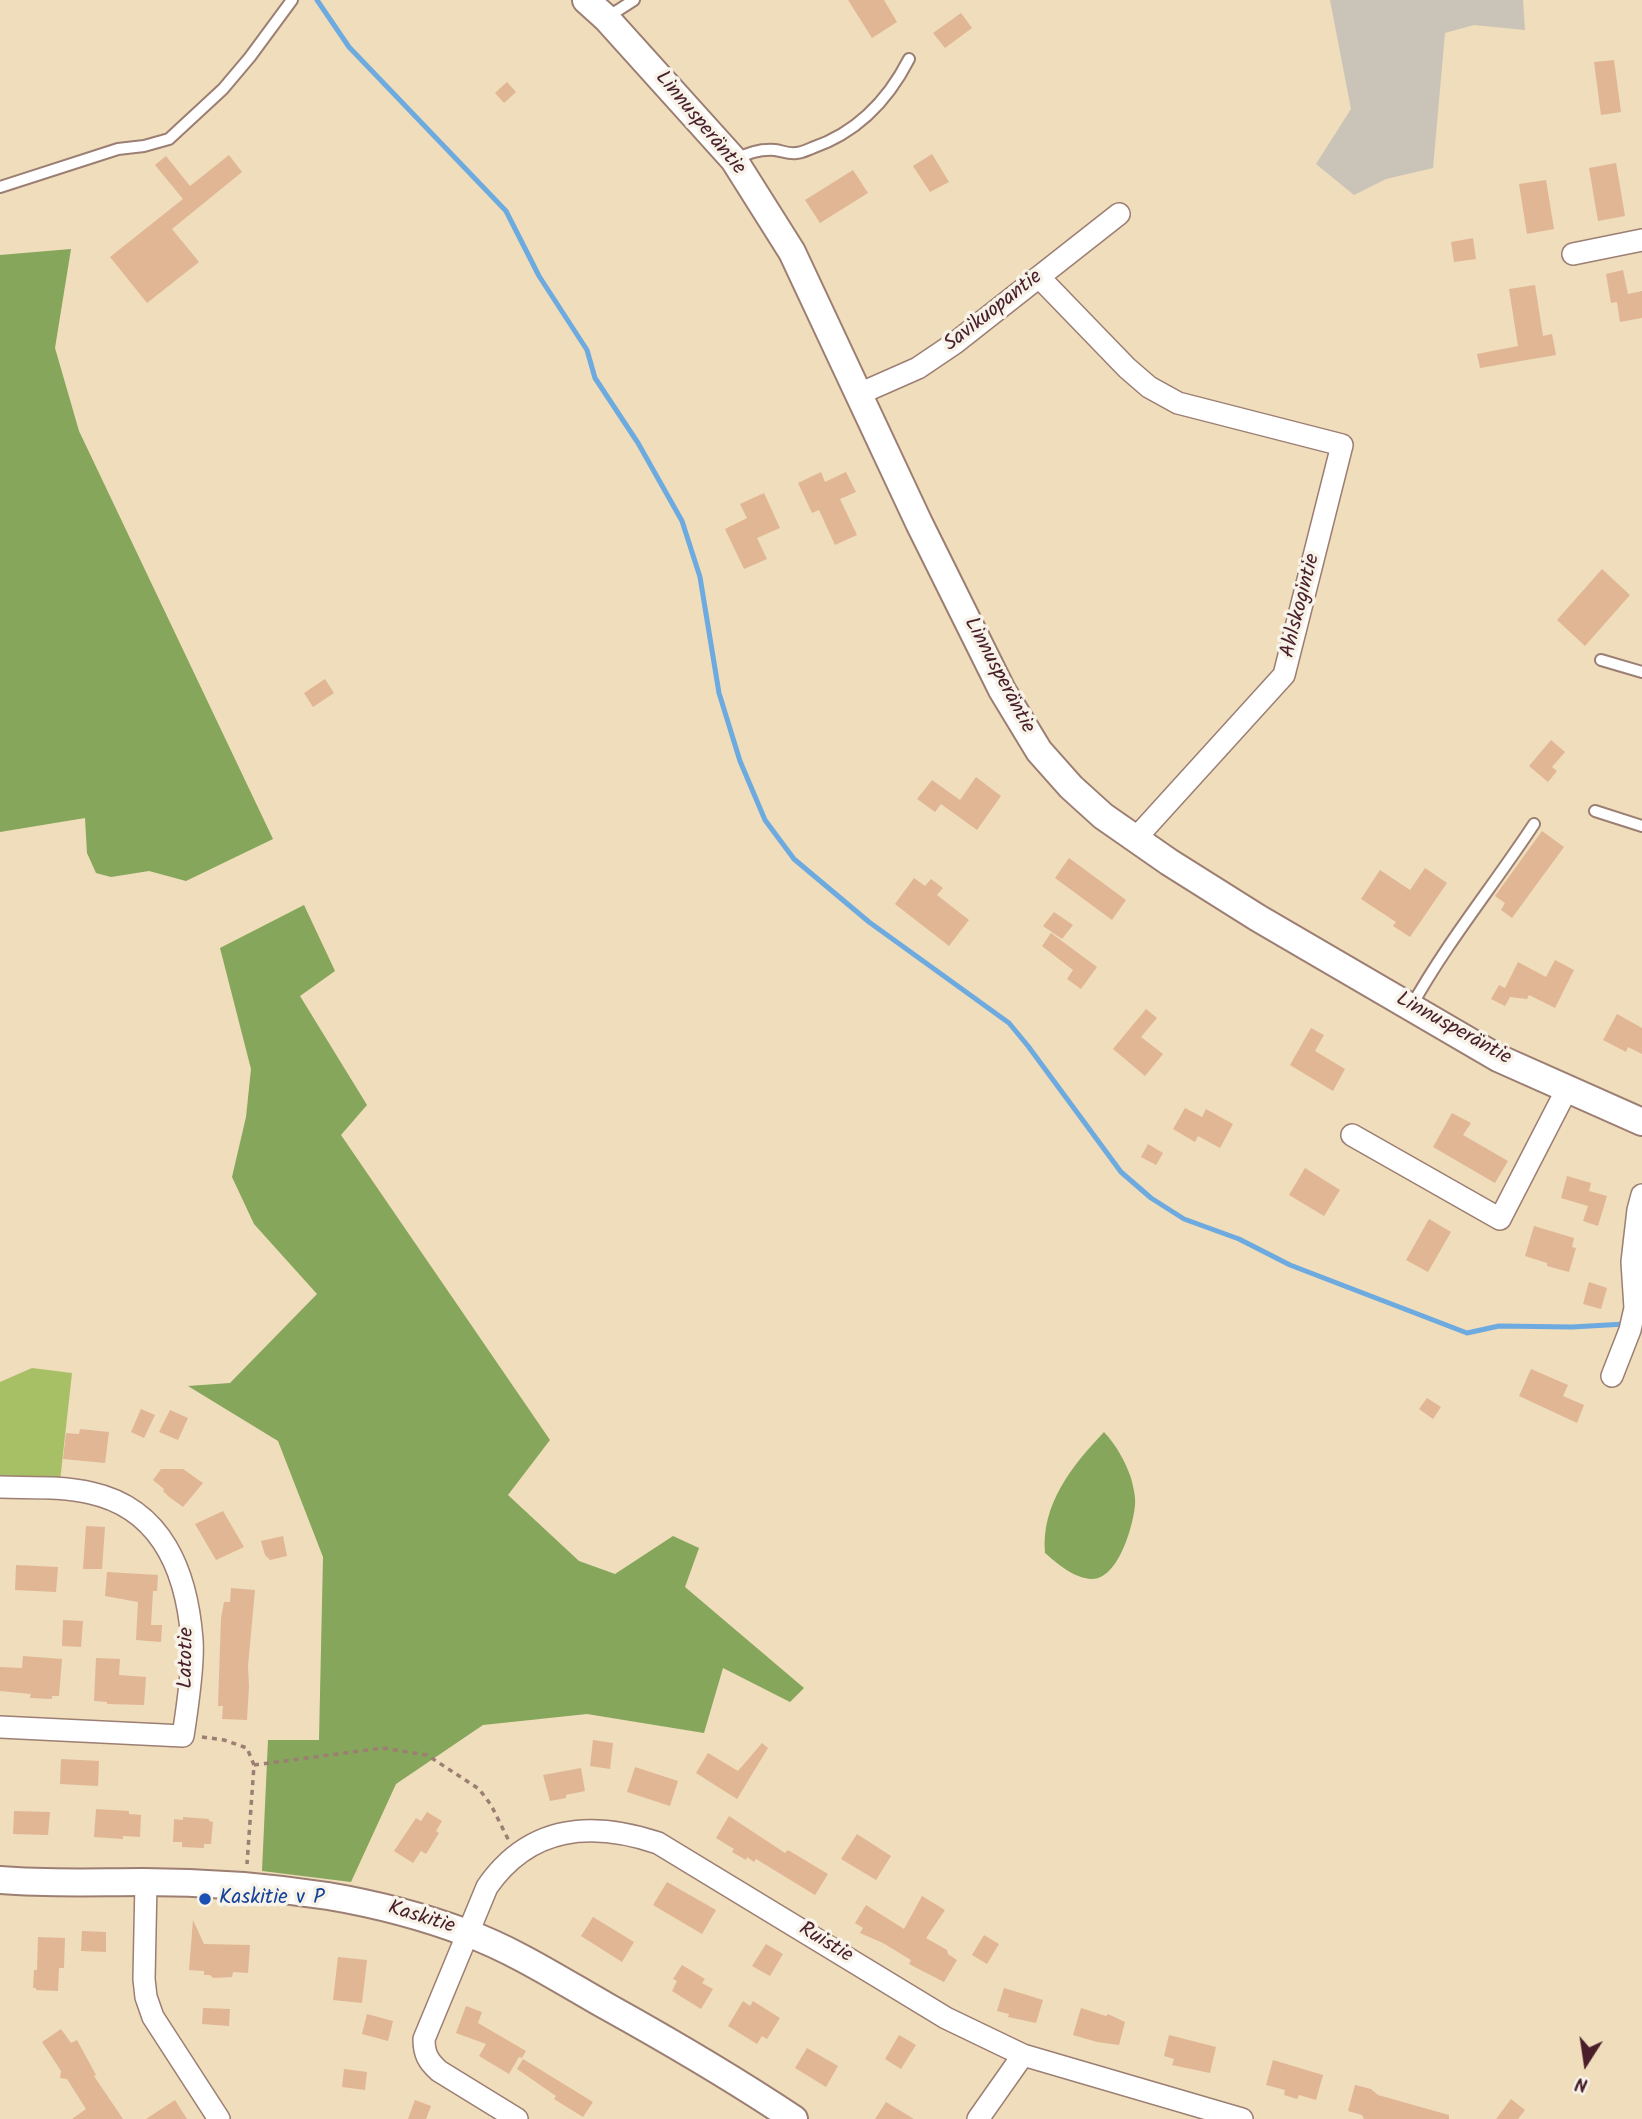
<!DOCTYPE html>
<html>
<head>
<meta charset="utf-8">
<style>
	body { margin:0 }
	#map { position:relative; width:1642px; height:2119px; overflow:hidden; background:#efddbb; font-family:Kalam,sans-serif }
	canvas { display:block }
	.north { position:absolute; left:1551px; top:2028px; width:70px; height:70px; -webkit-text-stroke:5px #f7f3e8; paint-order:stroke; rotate:192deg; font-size:19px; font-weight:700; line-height:28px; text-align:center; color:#4a1f2b }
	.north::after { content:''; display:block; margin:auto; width:24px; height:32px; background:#4a1f2b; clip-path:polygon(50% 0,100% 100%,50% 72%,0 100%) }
</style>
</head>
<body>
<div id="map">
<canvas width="1642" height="2119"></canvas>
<div class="north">N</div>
</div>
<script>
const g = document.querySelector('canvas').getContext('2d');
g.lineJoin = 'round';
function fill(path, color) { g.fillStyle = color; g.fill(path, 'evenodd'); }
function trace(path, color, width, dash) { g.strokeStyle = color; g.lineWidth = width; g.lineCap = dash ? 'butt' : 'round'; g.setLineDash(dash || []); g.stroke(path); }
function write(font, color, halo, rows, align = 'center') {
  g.font = font + ' Kalam,sans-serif'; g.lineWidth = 7; g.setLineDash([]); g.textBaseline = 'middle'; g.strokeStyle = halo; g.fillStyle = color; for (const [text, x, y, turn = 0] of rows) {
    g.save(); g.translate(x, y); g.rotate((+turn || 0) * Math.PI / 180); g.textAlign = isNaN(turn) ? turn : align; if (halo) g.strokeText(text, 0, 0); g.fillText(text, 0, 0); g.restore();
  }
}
fill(new Path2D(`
	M1330,0H1523L1525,30L1474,25L1445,33L1433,168L1386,179L1354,195L1316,164L1351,109Z`), '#c9c3b8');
fill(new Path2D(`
	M32,1368L72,1373L59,1490L0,1487V1382Z`), '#a7c066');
fill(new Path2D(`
	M71,249L55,348L79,431L273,839L186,881L149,871L111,877L96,873L87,853L85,818L0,832V255Z
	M304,905L335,971L300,996L367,1105L341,1135L550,1440L508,1495L579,1561L615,1574L673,1536L699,1548L685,1587L804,1688L790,1702L723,1668L704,1733L587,1714L483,1725L396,1784L351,1882L262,1871L268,1740H319L323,1557L278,1441L188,1386L230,1383L317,1294L254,1224L232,1177L246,1117L251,1069L220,948Z
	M1104,1432C1117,1446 1125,1461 1131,1478C1133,1486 1136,1497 1135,1505C1133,1527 1118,1579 1092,1579C1073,1578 1058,1564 1045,1553C1041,1504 1072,1466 1104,1432Z`), '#85a65b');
trace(new Path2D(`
	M317,0L349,47L506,211L539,276L587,350L595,378L638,443L682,521L700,577L719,693L740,761L765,820L794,859L869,922L1009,1023L1028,1046L1121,1172L1151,1198L1184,1219L1239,1239L1290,1265L1467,1333L1499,1326L1572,1327L1625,1324`), '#6daadf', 5);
fill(new Path2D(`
	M848,0H884L897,22L872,38Z
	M961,13L972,28L945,48L933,33Z
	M1614,60L1621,112L1601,115L1594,62Z
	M507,82L516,92L504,103L495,93Z
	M932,154L949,182L930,192L913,166Z
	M229,155L242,172L172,229L199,262L147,303L110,257L183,199L155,165L166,156L190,186Z
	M1616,163L1625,216L1598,221L1589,168Z
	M853,170L868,193L820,223L805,200Z
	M1546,180L1554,229L1527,234L1519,184Z
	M1473,238L1476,259L1454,262L1451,242Z
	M1623,270L1628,294L1642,291V318L1620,322L1617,302L1611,303L1606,274Z
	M1535,285L1543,336L1552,334L1556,355L1480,368L1477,354L1518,346L1509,289Z
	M821,472L825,482L846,472L856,492L840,499L857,535L835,545L819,510L812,513L798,483Z
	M764,493L780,528L757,538L767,559L744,569L725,529L747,518L740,504Z
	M1602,569L1630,595L1585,646L1557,620Z
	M325,679L334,693L313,707L304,693Z
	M1551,740L1565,752L1552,767L1557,771L1548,782L1529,766Z
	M976,777L1001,796L977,830L941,804L935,812L917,799L932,780L960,800Z
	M1542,831L1564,847L1512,918L1501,910L1505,903L1495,896Z
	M1069,858L1126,900L1112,920L1055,878Z
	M1425,868L1447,883L1410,937L1393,926L1396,922L1361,899L1380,870L1410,890Z
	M914,878L925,886L931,879L943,888L937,895L969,920L949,946L895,904Z
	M1054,912L1073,925L1062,939L1043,926Z
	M1051,933L1097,967L1081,989L1067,979L1073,970L1042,946Z
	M1555,960L1574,970L1555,1008L1529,995L1527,999L1510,997L1505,1006L1491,999L1499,985L1505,988L1518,962L1546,977Z
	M1146,1009L1157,1018L1141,1037L1163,1054L1145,1076L1113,1049Z
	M1617,1014L1642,1028V1054L1628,1047L1626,1052L1603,1040Z
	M1311,1028L1324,1035L1315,1051L1345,1069L1333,1091L1290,1065Z
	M1185,1108L1202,1117L1206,1109L1233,1124L1220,1148L1198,1136L1195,1142L1173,1129Z
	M1452,1113L1471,1123L1463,1135L1508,1161L1495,1183L1433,1147Z
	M1148,1144L1163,1153L1156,1165L1141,1157Z
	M1305,1168L1340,1190L1324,1216L1289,1195Z
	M1567,1176L1591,1183L1589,1191L1607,1196L1598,1226L1583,1221L1588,1206L1561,1198Z
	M1429,1219L1451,1232L1428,1272L1406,1260Z
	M1534,1226L1574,1238L1572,1247L1576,1248L1569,1272L1547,1266V1263L1525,1256Z
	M1589,1282L1607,1288L1601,1309L1583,1304Z
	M1531,1369L1568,1385L1563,1396L1584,1405L1577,1423L1519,1396Z
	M1427,1398L1441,1407L1433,1419L1419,1409Z
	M141,1409L155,1415L144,1438L131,1432Z
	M170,1410L188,1418L178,1440L159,1432Z
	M80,1429L109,1432L105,1463L63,1459L66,1433L79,1434Z
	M161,1469H183L203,1483L183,1507L168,1496L163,1491L164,1489L153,1480Z
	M223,1511L244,1547L216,1560L195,1524Z
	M86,1526L105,1527L102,1569H83Z
	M283,1536L287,1556L270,1560L265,1555L261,1541Z
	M16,1565L58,1567L56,1592L15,1590Z
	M107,1572L158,1575L157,1591H153L151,1625H162L161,1642L136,1640L138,1602L105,1596Z
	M231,1588L255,1590L248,1666L249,1686L247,1720L222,1719L223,1706H218L221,1618L224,1602H230Z
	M63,1620L83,1621L81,1647L62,1646Z
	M23,1656L62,1659L59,1696H52V1699L30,1698L31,1694L0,1691V1667L22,1668Z
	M96,1658L120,1659L119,1675L146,1677L144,1705L107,1704V1702L94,1701Z
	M593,1740L613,1743L610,1769L590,1766Z
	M762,1743L768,1748L737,1799L696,1773L708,1753L738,1771Z
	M61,1759L99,1761L98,1786L60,1784Z
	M635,1767L678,1781L670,1806L627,1792Z
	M581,1768L585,1791L566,1795V1798L550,1801L543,1775Z
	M96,1809L129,1811V1814L141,1815L140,1837L123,1836V1839L94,1837Z
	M14,1811L50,1812L48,1835L13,1834Z
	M427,1812L442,1821L436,1831L439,1833L426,1854L421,1851L413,1863L394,1851L416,1818L421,1821Z
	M729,1816L785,1853L788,1850L828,1874L815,1895L756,1859L754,1862L747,1857L746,1860L732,1852L734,1849L716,1838Z
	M183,1817L209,1819V1821L213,1822L211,1844H204V1848L182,1847V1842H173L174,1819L183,1820Z
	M857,1834L891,1856L876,1880L841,1859Z
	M667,1882L716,1910L702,1934L653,1905Z
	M922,1896L945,1910L926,1938L947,1950L948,1954L957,1960L944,1982L909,1964L911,1960L883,1943L860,1933L863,1928L855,1923L866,1905L904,1929Z
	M593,1917L634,1942L622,1962L581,1936Z
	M193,1920L204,1944L250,1945L248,1973L233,1972L232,1977L213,1978L210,1975H204V1971L189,1970Z
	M82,1931L106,1932V1952L81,1951Z
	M984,1935L999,1944L987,1964L972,1955Z
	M38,1937L65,1938L64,1968H59L58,1991L36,1990V1988H33L34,1970H37Z
	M766,1944L783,1954L770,1976L752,1966Z
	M338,1957L367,1960L362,2003L333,2000Z
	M682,1965L705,1979L702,1983L713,1989L701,2009L672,1991L677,1981L673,1979Z
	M1004,1988L1043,2000L1036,2023L1008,2017L1009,2014L997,2011Z
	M743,2001L750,2006L753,2001L780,2018L767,2039L762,2036L757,2044L728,2026Z
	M466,2006L482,2012L478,2023L526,2051L522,2058L519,2057L509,2074L479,2056L486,2044L456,2033Z
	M203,2008L230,2009L229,2026L202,2024Z
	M1081,2008L1106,2016L1108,2014L1125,2022L1119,2045L1097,2042L1073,2035Z
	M367,2014L393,2021L388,2041L362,2034Z
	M61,2029L71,2043L77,2040L96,2075L94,2076L123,2119H72L86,2109L67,2079L60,2078L61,2071L42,2042Z
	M899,2035L916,2045L901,2069L885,2059Z
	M1169,2035L1216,2047L1210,2073L1172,2065L1174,2059L1164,2056Z
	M807,2048L838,2066L826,2087L795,2068Z
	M523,2059L593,2102L583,2117L554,2099L556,2096L517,2069Z
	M1273,2060L1323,2075L1316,2100L1299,2095L1297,2099L1284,2095L1285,2090L1266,2085Z
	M344,2069L367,2072L365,2090L342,2087Z
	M1355,2085L1371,2089L1378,2095L1449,2115V2119H1364L1362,2115L1348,2111Z
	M1511,2099L1525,2110L1518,2119H1496Z
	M175,2100L187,2119H146Z
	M415,2100L431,2106L426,2119H408Z
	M886,2102L914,2119H875Z`), '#e1b695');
const service = new Path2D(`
	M606,18L634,0
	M734,160C748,153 759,149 775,150C782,151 789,154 796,153C801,153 807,150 812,148C856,133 888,100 909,59
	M0,187L118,149L144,146L169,139L223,89L250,57L292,0
	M1601,660L1642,672
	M1595,811L1642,826
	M1411,1007C1447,942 1494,885 1534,824`);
const minor = new Path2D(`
	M1573,254L1642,240
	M1039,277L1127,368L1149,387L1178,403L1342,445L1284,675L1136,838
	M859,394L918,368L955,343L1119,214
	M1352,1135L1500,1219L1567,1089
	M1612,1376L1630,1330L1635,1308L1632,1262L1638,1210L1642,1195
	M0,1487C29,1488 62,1486 91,1493C163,1509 187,1573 192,1640C194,1665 187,1710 183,1736L0,1727
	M146,1882L144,1979L146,1997L153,2017L219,2119
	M517,2119L439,2071C428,2061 424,2054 424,2039L487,1887C530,1825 592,1821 658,1843L946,2018L1023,2055L1242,2119
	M978,2119L1023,2055`);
const tertiary = new Path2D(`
	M586,0L606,18L734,160L792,252L919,523L1002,690L1039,751L1071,787L1103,816L1169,862L1258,918L1498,1058L1642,1122
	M0,1880C48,1884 95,1882 143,1882C205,1882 268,1887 328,1896C375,1904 422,1916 467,1933C516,1951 562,1981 608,2007C671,2042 734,2079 794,2119`);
trace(service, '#9c7e73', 14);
trace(minor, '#9c7e73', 24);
trace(tertiary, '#9c7e73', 30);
trace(new Path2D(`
	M202,1737L224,1740L247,1748L254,1765L247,1864
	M254,1765L383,1748L427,1755L479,1789L491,1805L509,1841`), '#9c7e73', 3.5, [5, 5]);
trace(service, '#fff', 10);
trace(minor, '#fff', 21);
trace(tertiary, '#fff', 26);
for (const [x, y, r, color] of [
	[205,1899,7,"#1a4fb4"]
]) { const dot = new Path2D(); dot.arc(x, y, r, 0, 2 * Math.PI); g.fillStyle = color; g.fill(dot); trace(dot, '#f7f3e8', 2.5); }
write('21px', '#4a1f2b', '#f7f3e8', [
	["Linnusperäntie",699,124,50],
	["Savikuopantie",994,312,-38],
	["Ahlskogintie",1302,606,-76],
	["Linnusperäntie",998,676,62],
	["Linnusperäntie",1453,1030,29],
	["Latotie",188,1658,-89],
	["Kaskitie",421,1919,17],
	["Ruistie",825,1944,31]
]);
write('21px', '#164399', '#f7f3e8', [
	["Kaskitie v P",219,1899]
], 'left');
</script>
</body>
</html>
